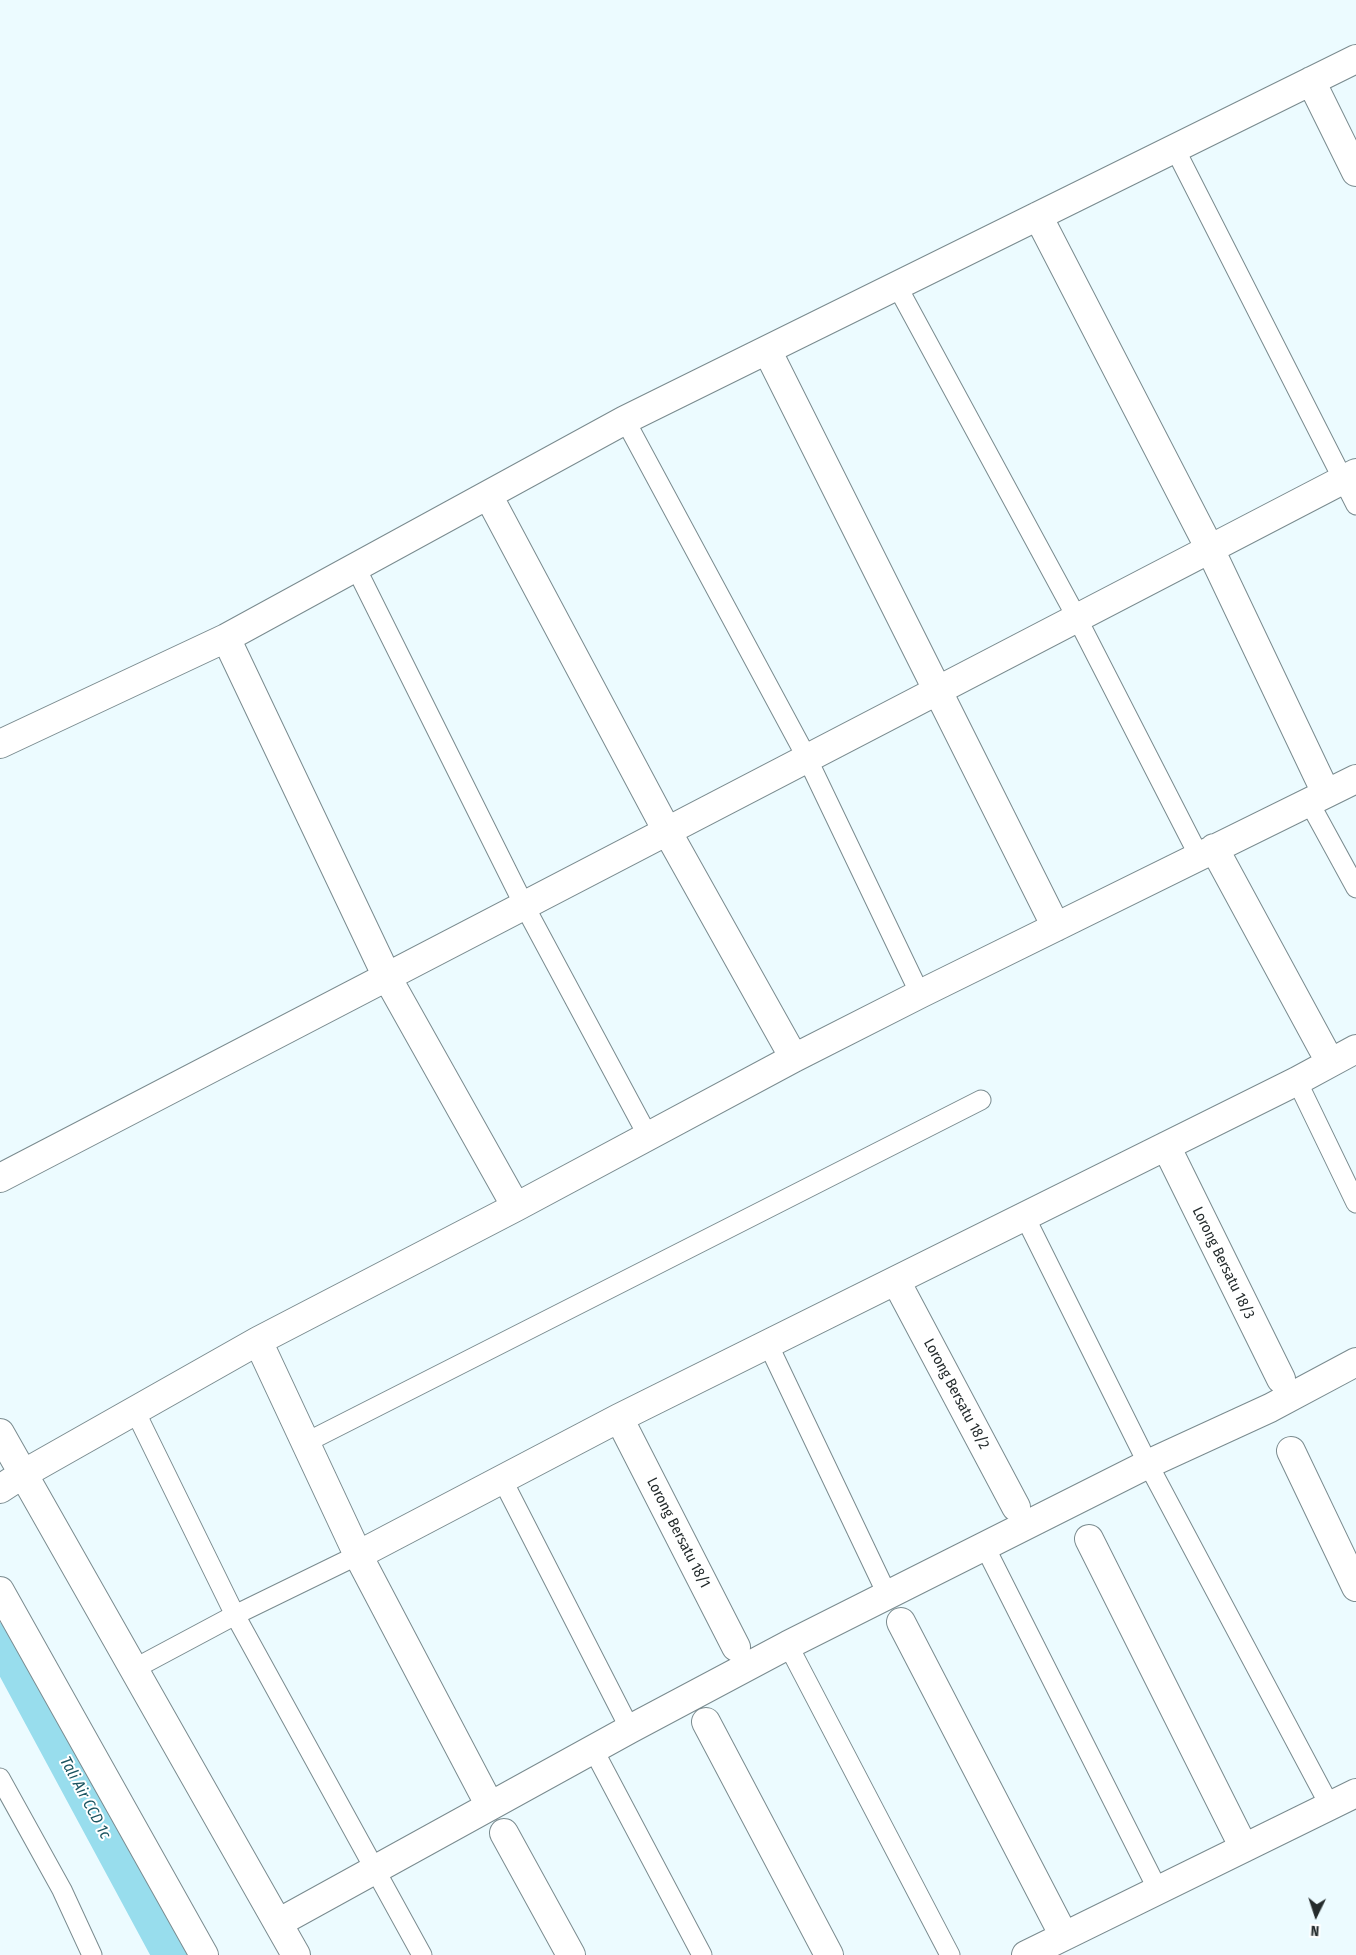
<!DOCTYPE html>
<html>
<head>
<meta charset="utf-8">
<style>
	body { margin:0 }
	#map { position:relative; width:1356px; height:1955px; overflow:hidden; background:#ecfbff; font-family:"Fira Sans Condensed",sans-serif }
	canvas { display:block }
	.north { position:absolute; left:1291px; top:1890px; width:50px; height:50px; -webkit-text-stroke:4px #fff; paint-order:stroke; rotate:184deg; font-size:14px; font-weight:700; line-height:20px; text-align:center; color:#242b2c }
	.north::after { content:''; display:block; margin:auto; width:18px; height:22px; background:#242b2c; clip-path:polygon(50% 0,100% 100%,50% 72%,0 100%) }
</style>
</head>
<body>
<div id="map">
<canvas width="1356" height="1955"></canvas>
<div class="north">N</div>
</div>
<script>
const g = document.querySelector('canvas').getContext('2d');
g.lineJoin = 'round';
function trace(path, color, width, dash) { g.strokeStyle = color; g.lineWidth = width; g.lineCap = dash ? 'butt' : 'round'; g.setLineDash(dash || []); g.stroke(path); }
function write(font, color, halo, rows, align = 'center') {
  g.font = font + ' "Fira Sans Condensed",sans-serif'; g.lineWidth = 4; g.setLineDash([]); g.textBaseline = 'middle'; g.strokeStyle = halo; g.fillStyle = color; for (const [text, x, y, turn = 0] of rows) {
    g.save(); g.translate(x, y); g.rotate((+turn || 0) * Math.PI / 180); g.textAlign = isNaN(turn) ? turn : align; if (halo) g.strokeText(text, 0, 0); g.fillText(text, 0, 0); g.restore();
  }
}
trace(new Path2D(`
	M0,1640L170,1955`), '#98dded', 35);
const lane = new Path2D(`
	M1175,149L1356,505
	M897,286L1077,618L1199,856
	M625,420L807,758L920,994
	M355,566L524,905L648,1136
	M1309,802L1356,888
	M1297,1081L1356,1203
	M1025,1217L1148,1464L1330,1806
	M768,1344L887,1594
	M135,1411L235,1615L422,1955
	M307,1442L981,1100
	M502,1479L630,1729
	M984,1545L1158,1890
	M788,1645L950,1955
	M132,1670L235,1615L358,1555
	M593,1749L702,1955
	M0,1778L62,1890L92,1955`);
const street = new Path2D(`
	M1311,81L1356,172
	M1038,216L1210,549L1326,793
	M767,350L1056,927
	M488,495L667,831L794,1058
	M226,638L387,977L516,1207
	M0,744L226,638L625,420L1356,59
	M1214,848L1330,1062
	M1166,1146L1281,1379
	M0,1178L1356,473
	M896,1281L1016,1507
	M258,1341L358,1555L490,1806
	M619,1418L736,1647
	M0,1433L296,1955
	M1291,1451L1356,1587
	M0,1489L23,1474L258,1341L516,1207L794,1058L920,994L1356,779
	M1089,1539L1244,1848
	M358,1555L619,1418L1297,1081L1356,1049
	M0,1591L204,1955
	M901,1622L1064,1936
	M706,1722L829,1955
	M504,1833L571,1955
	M278,1923L630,1729L788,1645L1148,1464L1270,1408L1356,1362
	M1026,1955L1356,1793`);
trace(lane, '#7a8b8f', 21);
trace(street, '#7a8b8f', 30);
trace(lane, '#fff', 19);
trace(street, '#fff', 28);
write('15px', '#242b2c', '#fff', [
	["Lorong Bersatu 18/3",1223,1263,64],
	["Lorong Bersatu 18/2",956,1394,62],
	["Lorong Bersatu 18/1",678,1533,63]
]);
write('italic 16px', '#1a5460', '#fff', [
	["Tali Air CCD 1c",85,1798,62]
]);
</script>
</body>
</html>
